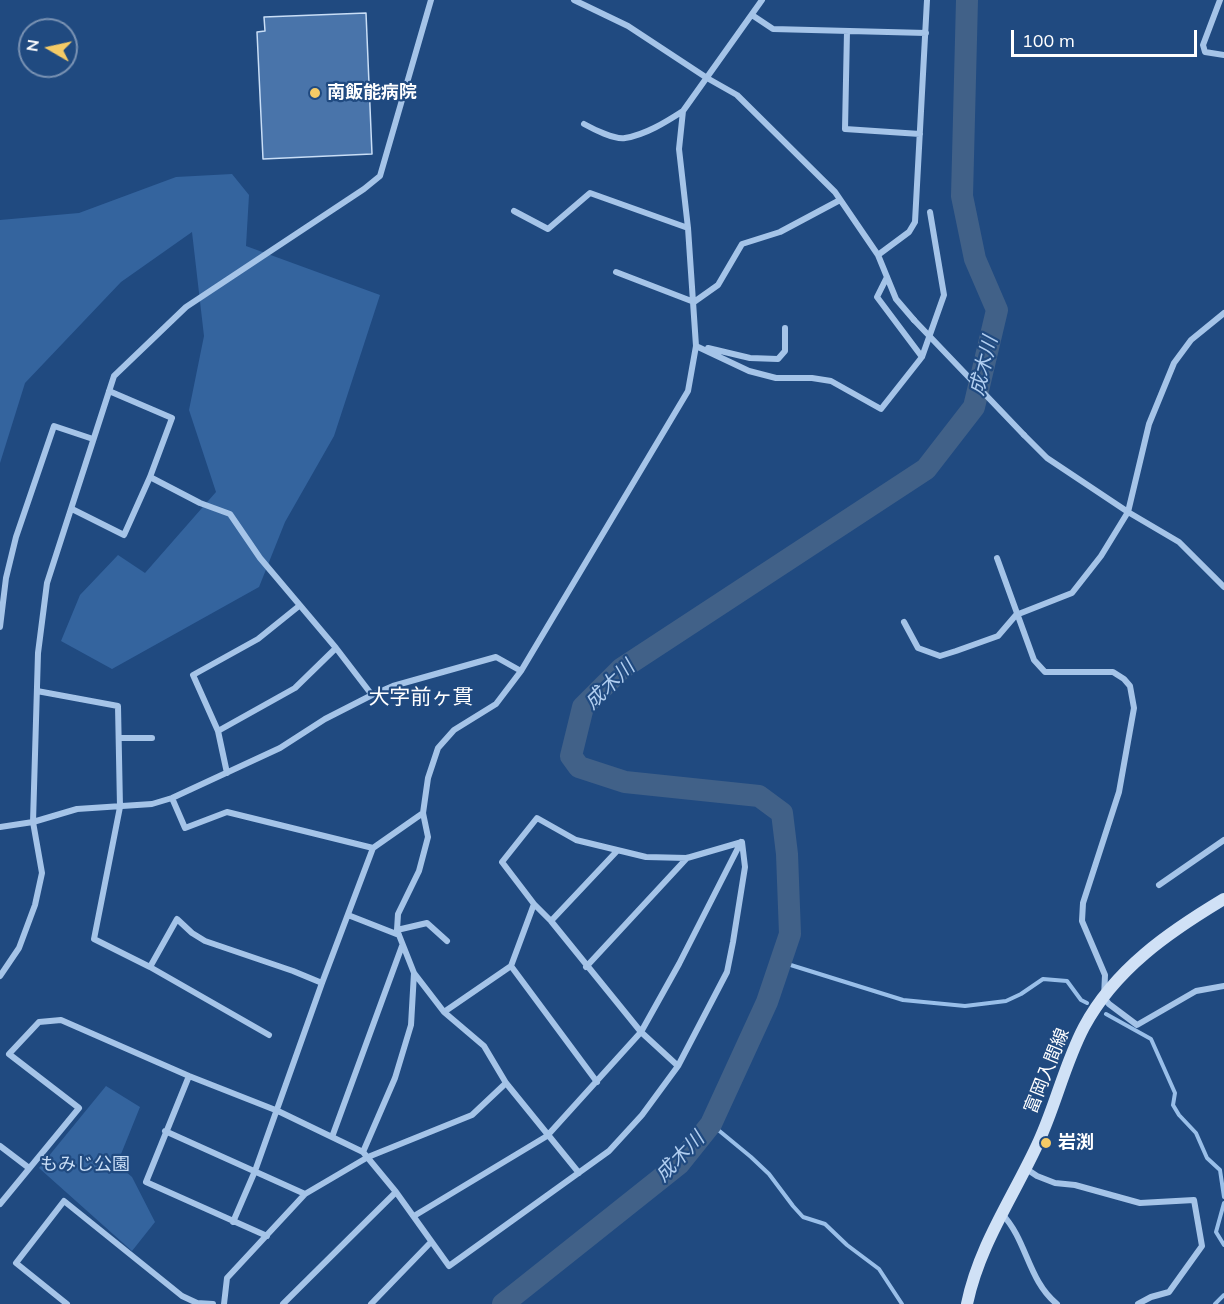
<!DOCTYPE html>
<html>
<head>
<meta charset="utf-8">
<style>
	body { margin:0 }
	#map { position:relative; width:1224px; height:1304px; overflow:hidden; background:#204a80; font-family:Mulish,sans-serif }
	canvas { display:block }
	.north { position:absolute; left:18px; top:18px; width:60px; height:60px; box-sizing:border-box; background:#204a80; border:2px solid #7992b3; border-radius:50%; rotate:279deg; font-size:16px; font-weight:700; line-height:24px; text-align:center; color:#fff }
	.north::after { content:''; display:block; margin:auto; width:21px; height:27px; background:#f5cb66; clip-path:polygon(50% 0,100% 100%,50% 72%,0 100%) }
	.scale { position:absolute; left:1011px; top:30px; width:186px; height:27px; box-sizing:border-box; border:3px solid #fff; border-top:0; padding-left:8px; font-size:18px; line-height:21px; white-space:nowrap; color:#fff; -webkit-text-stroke:4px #204a80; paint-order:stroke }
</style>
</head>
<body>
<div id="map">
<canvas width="1224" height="1304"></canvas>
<div class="north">N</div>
<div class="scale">100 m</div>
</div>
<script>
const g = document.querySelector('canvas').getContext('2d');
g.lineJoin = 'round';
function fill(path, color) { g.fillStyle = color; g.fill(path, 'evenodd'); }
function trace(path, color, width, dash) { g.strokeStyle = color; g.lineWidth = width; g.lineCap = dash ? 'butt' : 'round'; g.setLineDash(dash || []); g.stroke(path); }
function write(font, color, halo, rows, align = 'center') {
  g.font = font + ' Mulish,"Noto Sans JP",sans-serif'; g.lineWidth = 4.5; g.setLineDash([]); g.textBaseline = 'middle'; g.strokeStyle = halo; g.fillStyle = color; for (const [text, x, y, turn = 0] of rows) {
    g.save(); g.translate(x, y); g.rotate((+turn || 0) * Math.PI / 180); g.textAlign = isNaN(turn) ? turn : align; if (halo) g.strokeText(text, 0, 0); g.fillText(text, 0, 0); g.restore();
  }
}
fill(new Path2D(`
	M232,174L249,195L246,246L380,295L334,436L285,522L259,587L112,669L61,641L80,595L118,555L145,573L216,492L189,410L204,336L192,232L121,282L25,383L0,463V220L79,213L176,177Z
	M106,1086L140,1107L117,1164L132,1177L155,1222L132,1251L39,1168Z`), '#34649e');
trace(new Path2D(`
	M781,962L903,1000L965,1006L1006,1001L1021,994L1043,979L1067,981L1081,1000L1087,1003
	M1106,1014L1151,1039L1175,1093L1173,1105L1179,1115L1196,1133L1207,1158L1220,1170L1224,1197
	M711,1124L751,1157L769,1174L793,1206L803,1217L825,1224L847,1245L879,1269L902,1304
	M1224,1203L1216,1232L1224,1245
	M1215,1304L1224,1295`), '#99bfe9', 4);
trace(new Path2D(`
	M503,1304L679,1164L711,1124L767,1002L790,934L787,854L782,813L759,796L625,782L579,767L571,756L583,707L621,669L926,469L974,407L997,310L975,259L962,196L967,0`), '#416188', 22);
const building = new Path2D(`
	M366,13L372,154L263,159L257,32L265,31L264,17Z`);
fill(building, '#4974aa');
trace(building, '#c9def6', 1.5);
trace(new Path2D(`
	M574,0L628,26L707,78L737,95L835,192L878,255L896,299L914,320
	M1220,0L1203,45L1205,52L1224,55
	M752,15L773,29L926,33
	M847,31L845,129L920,134
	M584,124C593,129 615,140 625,138C645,135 666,122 683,111
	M514,211L548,229L590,193L688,228
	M878,255L909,232L915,222L927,0
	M616,272L694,302L718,285L742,244L780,232L840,200
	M696,346L749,371L776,378H812L831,381L881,409L922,357L877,297L887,277
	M708,348L750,358L778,359L785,351V328
	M922,357L944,295L930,212
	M1024,435L1047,458L1128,512L1179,542L1224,587
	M150,477L200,503L230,514L260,558L336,648L372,695
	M72,509L124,535L150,477L172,418L109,391
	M997,558L1034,660L1045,672H1113L1124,679L1130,686L1134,708L1119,792L1083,903L1082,921L1105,975L1104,998L1109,1004L1137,1025L1196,991L1224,986
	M904,622L918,648L940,656L956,651L998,636L1016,615L1072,593L1101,556L1128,512L1149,424L1174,363L1191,340L1224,313
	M0,627L6,578L16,537L54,426L93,439
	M37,691L118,706L120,807L94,939L150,967L269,1035
	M218,731L295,688L336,648
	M120,738H152
	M227,773L218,731L193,675L258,639L299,606
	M172,798L185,828L227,812L373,848
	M0,827L33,822L77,809L152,804L172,798L280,748L325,719L372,695L393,686L496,657L521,671
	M1159,885L1224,840
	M348,915L399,935
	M551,921L617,851
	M397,930L427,923L447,941
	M511,966L597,1082
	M150,967L177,919L192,933L205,941L293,971L322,983
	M586,967L687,858
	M0,976L19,948L35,905L42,873L33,822L38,653L47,583L114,376L186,307L364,189L380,176L431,0
	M444,1012L511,966L534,904
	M678,1066L641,1032L551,921L534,904L502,862L537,818L576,840L646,857L687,858L742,842
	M189,1076L146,1182L267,1236
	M165,1131L305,1194
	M332,1137L402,946
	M0,1146L29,1168
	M363,1152L395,1078L411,1025L414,973
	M1025,1168L1037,1176L1055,1183L1075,1185L1140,1203L1194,1200L1202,1246L1169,1292L1151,1297L1138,1304
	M579,1173L506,1083L484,1046L444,1012L414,973L397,930L398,914L419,871L428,837L423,813L428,778L438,748L454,730L496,704L521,671L688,391L696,346L688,228L679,149L683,111L762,0
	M0,1204L79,1108L9,1054L39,1022L61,1020L189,1076L278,1111L363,1152L396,1192L449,1266L609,1151L642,1115L678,1066L727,972L733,942L745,867L742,842
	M1002,1214C1027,1240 1028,1281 1057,1304
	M414,1216L547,1136L641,1032L679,964L741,842
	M233,1222L255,1171L322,983L373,848L423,813
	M67,1304L16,1263L64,1201L182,1296L197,1303L213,1304
	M224,1304L227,1278L305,1194L368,1157L472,1115L506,1083
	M283,1304L396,1192
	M371,1304L431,1242`), '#a5c4e8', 6);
trace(new Path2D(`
	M967,1304C979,1245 1014,1196 1039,1141C1056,1104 1065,1063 1084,1027C1115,969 1169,932 1224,899`), '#d0e1f6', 12);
trace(new Path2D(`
	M914,320L1024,435`), '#a5c4e8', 6);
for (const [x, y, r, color] of [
	[315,93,6,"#f5cb66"],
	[1046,1143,6,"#f5cb66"]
]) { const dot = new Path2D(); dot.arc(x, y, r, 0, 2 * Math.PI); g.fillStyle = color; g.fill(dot); trace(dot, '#204a80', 2); }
write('bold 18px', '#fff', '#204a80', [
	["南飯能病院",327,93],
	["岩渕",1058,1143]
], 'left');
write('18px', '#fff', '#204a80', [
	["富岡入間線",1047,1071,-68]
]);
write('18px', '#c9def6', '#204a80', [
	["もみじ公園",85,1165]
]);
write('italic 20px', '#b1cef0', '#204a80', [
	["成木川",984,366,-76],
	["成木川",610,685,-44],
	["成木川",680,1157,-46]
]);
write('21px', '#fff', '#204a80', [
	["大字前ヶ貫",421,698]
]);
</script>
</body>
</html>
